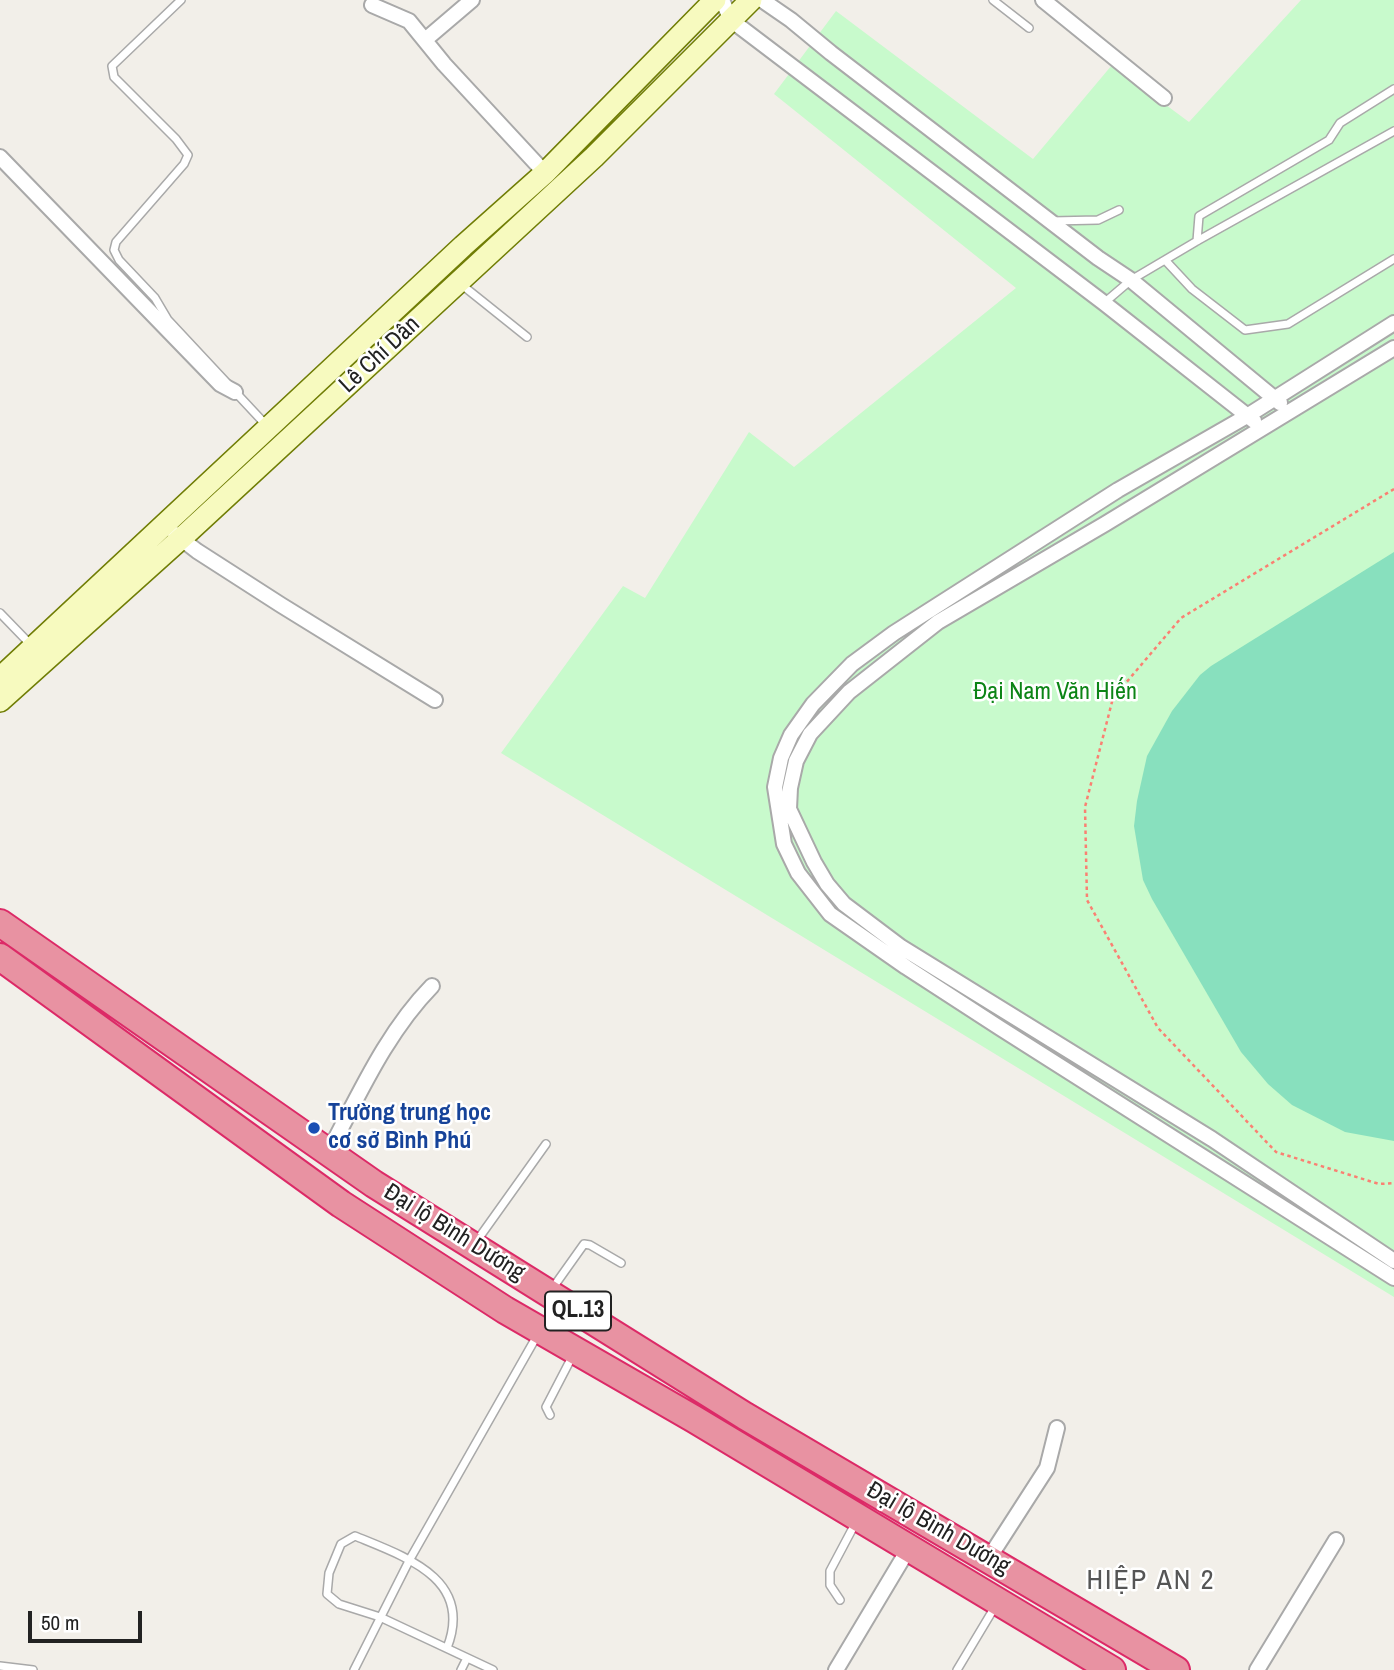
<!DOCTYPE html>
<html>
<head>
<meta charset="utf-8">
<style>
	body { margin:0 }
	#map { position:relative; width:1394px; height:1670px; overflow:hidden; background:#f2efe9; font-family:"Archivo Narrow",sans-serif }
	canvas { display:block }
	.scale { position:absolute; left:28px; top:1611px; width:114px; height:32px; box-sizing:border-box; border:4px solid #222; border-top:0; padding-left:9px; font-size:21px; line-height:24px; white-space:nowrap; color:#222; -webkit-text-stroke:5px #fff; paint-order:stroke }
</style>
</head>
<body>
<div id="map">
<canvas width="1394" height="1670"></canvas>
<div class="scale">50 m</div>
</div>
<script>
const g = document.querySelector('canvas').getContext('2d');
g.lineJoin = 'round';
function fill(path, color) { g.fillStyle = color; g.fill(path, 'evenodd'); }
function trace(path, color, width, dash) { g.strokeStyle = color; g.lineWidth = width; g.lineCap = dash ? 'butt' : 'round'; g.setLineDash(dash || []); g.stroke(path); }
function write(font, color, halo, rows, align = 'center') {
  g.font = font + ' "Archivo Narrow",sans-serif'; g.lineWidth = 5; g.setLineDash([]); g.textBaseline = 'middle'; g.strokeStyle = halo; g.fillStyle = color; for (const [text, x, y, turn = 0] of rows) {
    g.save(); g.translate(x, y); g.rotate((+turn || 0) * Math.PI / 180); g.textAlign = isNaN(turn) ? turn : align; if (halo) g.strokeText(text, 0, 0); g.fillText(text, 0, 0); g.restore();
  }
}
fill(new Path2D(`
	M1301,0H1394V1297L501,753L623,586L645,598L749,432L794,467L1016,288L774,94L836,11L1033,159L1112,65L1189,122Z`), '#c8facc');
fill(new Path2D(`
	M1394,552V1141L1345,1132L1292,1105L1268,1084L1241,1052L1152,899L1143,880L1134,826L1137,801L1147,756L1172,711L1200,675L1211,666Z`), '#88e0be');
const lane = new Path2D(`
	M181,0L112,66L114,77L176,139L188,155L184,164L116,242L114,250L119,260L155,298L168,320L267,426
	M993,0L1029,28
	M1052,221L1098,220L1119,210
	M1197,241L1199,216L1329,140L1340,123L1394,89
	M1165,260L1192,289L1245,330L1288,324L1394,259
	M462,285L527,337
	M1104,303L1131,280L1197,241L1394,131
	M0,613L31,645
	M476,1242L546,1144
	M552,1289L584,1244L590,1245L621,1263
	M550,1415L546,1407L573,1355
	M840,1600L830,1585V1571L856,1522
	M447,1648C474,1579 406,1557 355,1536L341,1544L329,1573L327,1594L339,1604L380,1617L493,1670
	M0,1666L33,1670
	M354,1670L410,1559L538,1334
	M461,1670L467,1658
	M957,1670L996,1605`);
const street = new Path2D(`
	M722,0L731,20L1104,303L1254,421
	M762,0L791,20L831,53L1098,258L1131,280L1280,403
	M1043,0L1164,98
	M372,5L409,21L444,64L545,173
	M425,40L472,0
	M0,157L220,384L235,392
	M1394,323L1247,416L1118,490L894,633L852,664L813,704L791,735L781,758L775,787L784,844L798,873L830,914L906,967L1000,1028L1394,1278
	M1394,348L1105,524L938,622L849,692L810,734L796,761L790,788L789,809L814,862L827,884L844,904L901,947L1212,1139L1394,1261
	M175,534L197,551L281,605L435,700
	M328,1153C359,1095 386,1033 432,986
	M989,1558L1047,1468L1057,1428
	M836,1670L909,1548
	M1257,1670L1336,1540`);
const secondary = new Path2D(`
	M0,678L463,246L545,173L715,0
	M0,701L186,534L594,157L751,0`);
const highway = new Path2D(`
	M0,923L374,1184L745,1416L1176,1670
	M0,957L341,1204L505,1310L694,1419L1112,1670`);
trace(lane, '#a9a9a9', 10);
trace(street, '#a9a9a9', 18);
trace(secondary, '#707d05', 24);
trace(highway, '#dc2a67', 30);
trace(new Path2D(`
	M1394,489L1181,618L1113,698L1085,807L1087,900L1158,1028L1276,1152L1379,1184L1394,1183`), '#fa8072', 2.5, [3.5, 3.5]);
trace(lane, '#fff', 7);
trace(street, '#fff', 14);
trace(secondary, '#f7fabf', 21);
trace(highway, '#e892a2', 26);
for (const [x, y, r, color] of [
	[314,1128,7,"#1a4fb4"]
]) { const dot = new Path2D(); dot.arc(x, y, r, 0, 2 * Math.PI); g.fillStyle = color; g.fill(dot); trace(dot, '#fff', 2.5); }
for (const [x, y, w] of [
	[578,1311,66]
]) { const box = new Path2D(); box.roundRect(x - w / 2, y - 19.5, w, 39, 5); g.fillStyle = '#fff'; g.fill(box); trace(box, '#222', 2); }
write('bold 23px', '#222', null, [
	["QL.13",578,1311]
]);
write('24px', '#222', '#fff', [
	["Lê Chí Dân",380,355,-43],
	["Đại lộ Bình Dương",454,1233,32],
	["Đại lộ Bình Dương",938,1529,30]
]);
write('24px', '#0c8416', '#fff', [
	["Đại Nam Văn Hiến",1055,693]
]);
write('bold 24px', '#164399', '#fff', [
	["Trường trung học",328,1114],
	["cơ sở Bình Phú",328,1142]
], 'left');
g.letterSpacing = '2px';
write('28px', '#555', '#fff', [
	["HIỆP AN 2",1151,1581]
]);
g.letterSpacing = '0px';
</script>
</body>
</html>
